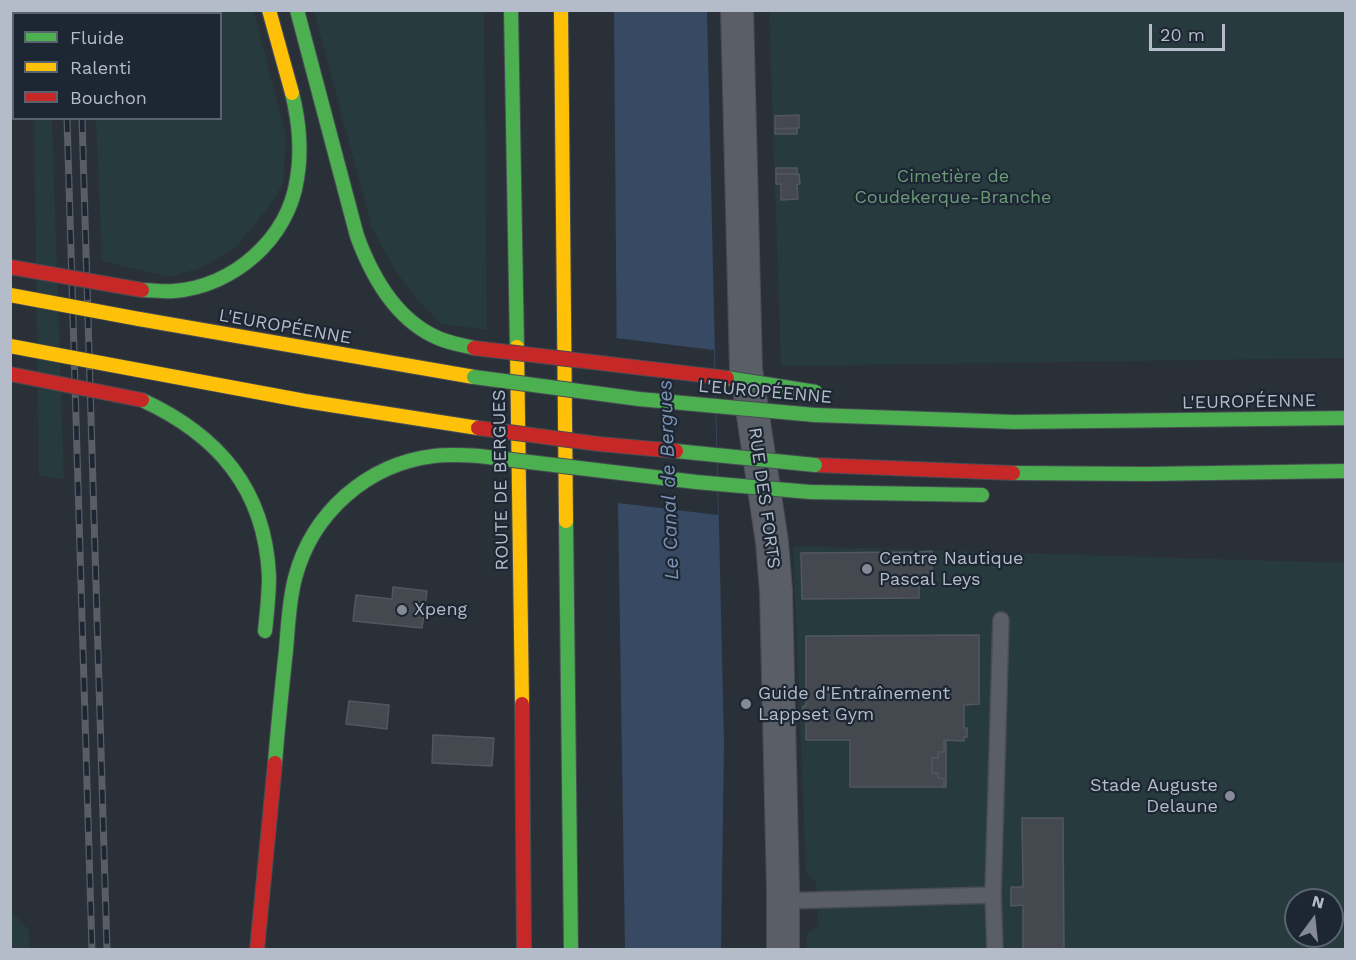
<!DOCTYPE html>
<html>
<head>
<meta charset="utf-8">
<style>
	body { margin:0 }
	#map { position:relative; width:1356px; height:960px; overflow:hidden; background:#2a3038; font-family:"Work Sans",sans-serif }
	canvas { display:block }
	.frame { position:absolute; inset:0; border:12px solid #b4bcc9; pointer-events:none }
	.legend { position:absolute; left:12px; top:12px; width:210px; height:108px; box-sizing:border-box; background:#1d2633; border:2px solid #59626f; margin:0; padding:8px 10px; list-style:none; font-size:18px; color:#b4bcc9 }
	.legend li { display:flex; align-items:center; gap:12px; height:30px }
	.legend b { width:30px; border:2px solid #59626f }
	.north { position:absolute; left:1284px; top:888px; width:60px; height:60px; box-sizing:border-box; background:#1d2633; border:2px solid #59626f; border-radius:50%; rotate:15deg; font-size:16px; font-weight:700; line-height:24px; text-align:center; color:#b4bcc9 }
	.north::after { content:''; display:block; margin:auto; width:21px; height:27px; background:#848b96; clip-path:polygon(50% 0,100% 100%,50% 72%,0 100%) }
	.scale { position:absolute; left:1149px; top:24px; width:76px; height:27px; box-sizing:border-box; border:3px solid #b4bcc9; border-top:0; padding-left:8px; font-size:18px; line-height:21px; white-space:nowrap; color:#b4bcc9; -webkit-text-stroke:4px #1d2633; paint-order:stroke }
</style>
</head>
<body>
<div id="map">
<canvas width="1356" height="960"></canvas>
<div class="frame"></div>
<ul class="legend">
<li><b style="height:8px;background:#4caf50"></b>Fluide</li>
<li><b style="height:8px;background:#ffc107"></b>Ralenti</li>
<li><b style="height:8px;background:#c62828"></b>Bouchon</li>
</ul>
<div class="north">N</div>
<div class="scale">20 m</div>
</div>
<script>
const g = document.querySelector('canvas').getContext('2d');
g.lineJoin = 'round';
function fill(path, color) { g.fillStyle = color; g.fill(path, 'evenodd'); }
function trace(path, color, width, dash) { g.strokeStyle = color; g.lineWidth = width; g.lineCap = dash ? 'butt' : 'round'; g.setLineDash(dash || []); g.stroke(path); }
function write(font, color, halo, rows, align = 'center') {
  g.font = font + ' "Work Sans",sans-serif'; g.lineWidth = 4.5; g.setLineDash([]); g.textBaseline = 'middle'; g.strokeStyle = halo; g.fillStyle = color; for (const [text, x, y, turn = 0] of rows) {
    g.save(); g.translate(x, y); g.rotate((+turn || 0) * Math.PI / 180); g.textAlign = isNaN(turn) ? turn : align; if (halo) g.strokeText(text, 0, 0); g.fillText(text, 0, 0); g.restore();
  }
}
fill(new Path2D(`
	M92,11H254L286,136L283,184L267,209L236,247L203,267L170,277L102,261L96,119L220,118V14H92Z
	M314,11H484L487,330L442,324L414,296L393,267L372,228Z
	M769,11H1345V358L781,366Z
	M34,119H52L64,479L39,476Z
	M793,546L1345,563V949H807V934L818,926L816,883L806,872ZM1296,900H1332V936H1296Z
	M11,911L29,930V949H11Z`), '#273a3e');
fill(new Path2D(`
	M614,11H707L724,743L721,949H625L618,503Z`), '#384963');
fill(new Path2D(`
	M616,338L714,350L718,515L618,503Z`), '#2a3038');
const building = new Path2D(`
	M799,115V128L775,129V116Z
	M797,128V134H775V129Z
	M776,168H797V174H776Z
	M776,174H799L800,184H797L798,199L781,200V184H776Z
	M932,551V561L919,560V552Z
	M919,552V560L932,561V577L919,578V598L802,599L801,553Z
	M393,587L427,591L422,628L353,621L356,595L392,599Z
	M979,635V704L964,705V728H967V737H964V741L944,740V752H938V758H932V773H938V778L944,779V787H850V740H806V714H803V706H806V636Z
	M349,701L389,705L387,729L346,724Z
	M433,735L494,738L492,766L432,763Z
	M944,740L946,741V787H944V779L938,778V773H932V758H938V752H944Z
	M1022,818H1063L1064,950H1023V905L1011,906V887H1023Z`);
fill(building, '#444950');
trace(building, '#52575f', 1.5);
const lane = new Path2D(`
	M783,901L993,895
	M995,950L993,895L1001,620`);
const street = new Path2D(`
	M737,10L746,369L772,542L776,591L783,889V950`);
const fast = new Path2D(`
	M297,10L357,236C372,277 396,320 438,338C449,343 462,345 474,348
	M511,10L517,347
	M142,290C152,290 164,292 174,291C234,286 288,239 297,179C302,150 299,121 292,93
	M142,400C218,435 265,489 269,576C269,594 267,613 265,631
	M815,415L1014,422L1346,418
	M1013,473L1147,474L1346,471
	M810,492L982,495
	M566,521L571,950
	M275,763C278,725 282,687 286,650C288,626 289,601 295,578C312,513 367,464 434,456C449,454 464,455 479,456`);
const slow = new Path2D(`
	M269,10L292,93
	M561,10L566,521
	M139,319L474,377
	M517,347L522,704
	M138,370L305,401L478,428`);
const jam = new Path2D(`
	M815,465L1013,473
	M522,704L524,950
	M257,950L275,763`);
trace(lane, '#484c53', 18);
trace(street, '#484c53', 34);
trace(fast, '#484c55', 16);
trace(slow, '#484c55', 16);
trace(jam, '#484c55', 16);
trace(lane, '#5a5e66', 15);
trace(street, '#5a5e66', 32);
trace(fast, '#4caf50', 14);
trace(slow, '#ffc107', 14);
trace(jam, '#c62828', 14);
const rail = new Path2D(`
	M64,10V14
	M78,10V14
	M67,118L92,950
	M82,118L107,950`);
trace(rail, '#595d64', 7);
trace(rail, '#1d2633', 4.5, [14]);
const fastBridge = new Path2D(`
	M474,377L639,399L815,415
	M727,378L816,392
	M676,451L815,465
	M479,456L696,482L810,492`);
const slowBridge = new Path2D(`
	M10,295L139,319
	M10,346L138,370`);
const jamBridge = new Path2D(`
	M10,267L142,290
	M474,348L727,378
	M10,374L142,400
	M478,428L599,444L676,451`);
trace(fastBridge, '#474c53', 16, []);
trace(slowBridge, '#474c53', 16, []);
trace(jamBridge, '#474c53', 16, []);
trace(fastBridge, '#4caf50', 14);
trace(slowBridge, '#ffc107', 14);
trace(jamBridge, '#c62828', 14);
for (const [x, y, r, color] of [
	[867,569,6,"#848b96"],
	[402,610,6,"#848b96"],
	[746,704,6,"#848b96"],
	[1230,796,6,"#848b96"]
]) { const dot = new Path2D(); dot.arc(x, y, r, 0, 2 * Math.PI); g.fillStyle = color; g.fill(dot); trace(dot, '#1d2633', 2); }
write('18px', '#6b9a76', '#1d2633', [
	["Cimetière de",953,177],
	["Coudekerque-Branche",953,198]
]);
write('18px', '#b4bcc9', '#1d2633', [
	["L'EUROPÉENNE",285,327,10],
	["L'EUROPÉENNE",765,392,5],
	["L'EUROPÉENNE",1249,402,-1],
	["ROUTE DE BERGUES",501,480,-91],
	["RUE DES FORTS",764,498,82]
]);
write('18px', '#b4bcc9', '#1d2633', [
	["Centre Nautique",879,559],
	["Pascal Leys",879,580],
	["Xpeng",414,610],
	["Guide d'Entraînement",758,694],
	["Lappset Gym",758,715],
	["Stade Auguste",1218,786,"right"],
	["Delaune",1218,807,"right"]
], 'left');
write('italic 20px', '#7c92b1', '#1d2633', [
	["Le Canal de Bergues",669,480,-92]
]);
</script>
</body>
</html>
